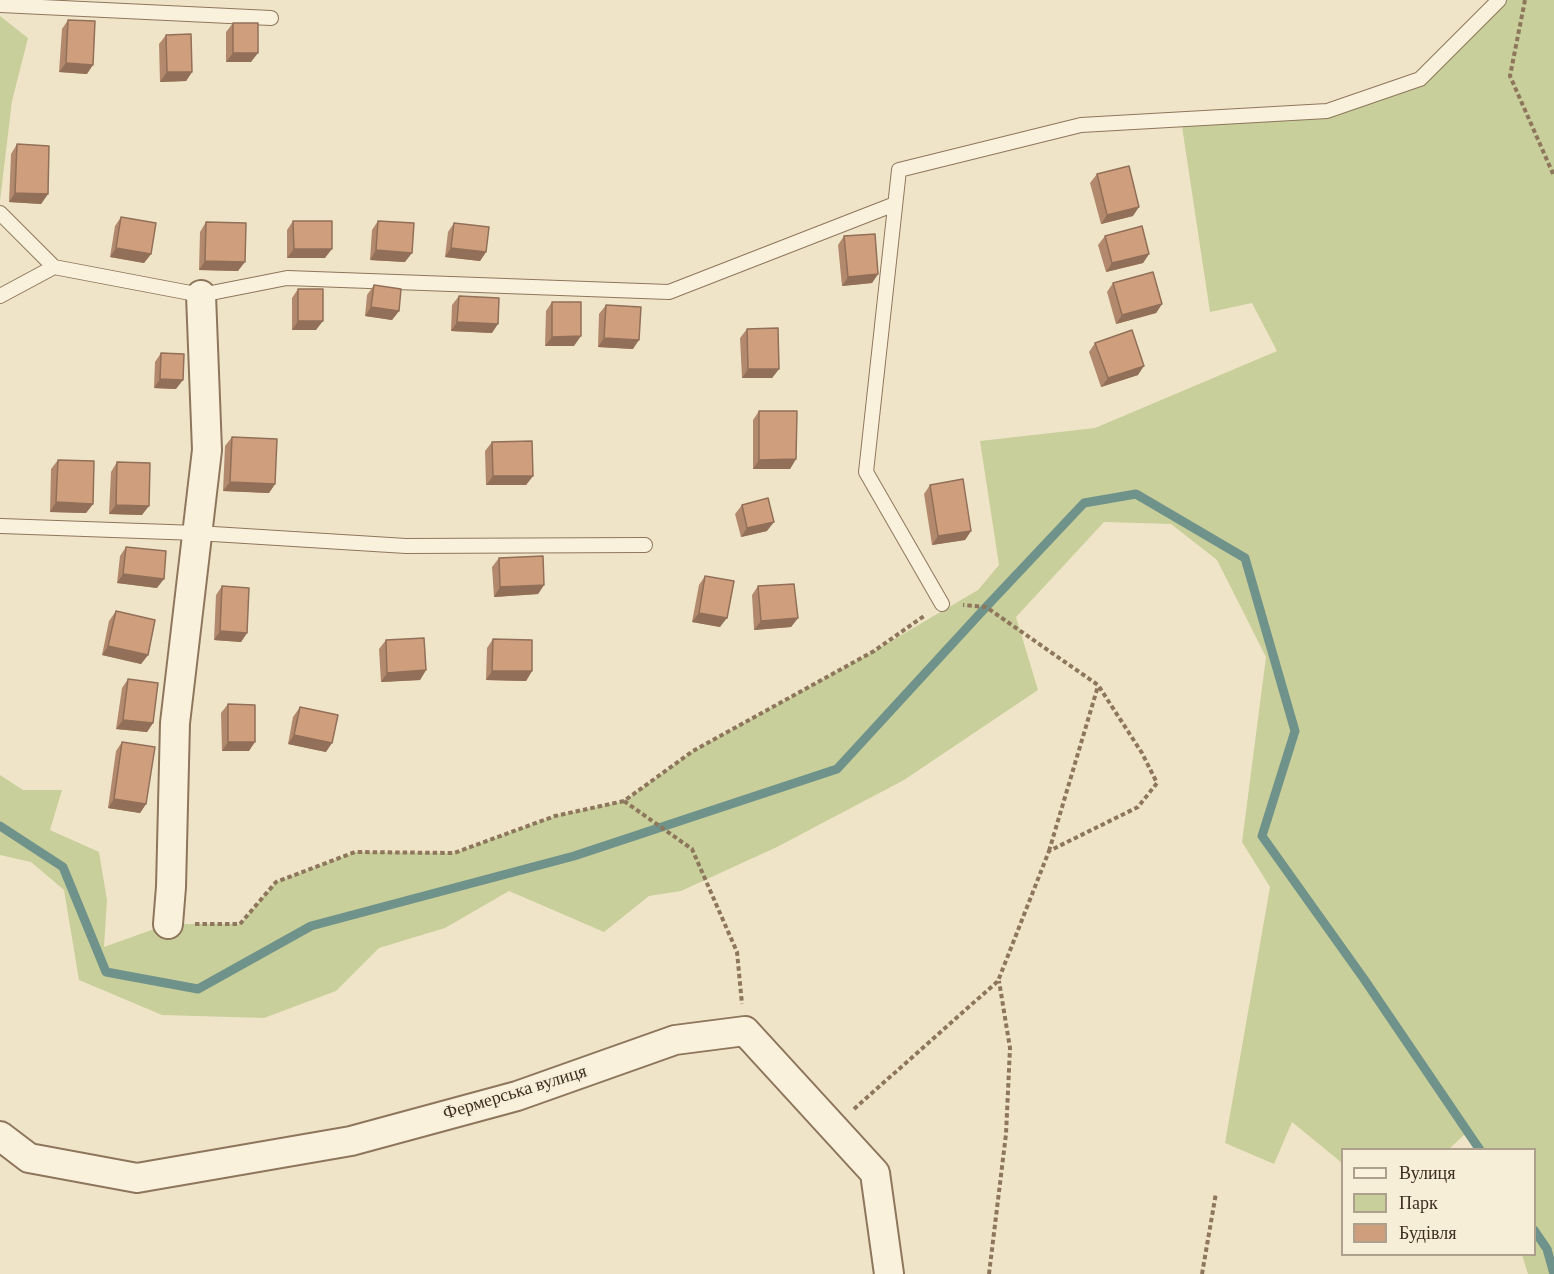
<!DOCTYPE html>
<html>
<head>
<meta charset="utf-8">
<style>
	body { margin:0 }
	#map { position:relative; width:1554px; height:1274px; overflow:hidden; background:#f0e4c8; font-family:"Times New Roman",serif }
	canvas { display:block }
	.legend { position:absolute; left:1341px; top:1148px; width:195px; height:108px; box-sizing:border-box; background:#f7eed8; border:2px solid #ada18e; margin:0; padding:8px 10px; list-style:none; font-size:18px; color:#3d2e20 }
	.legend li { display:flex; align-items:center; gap:12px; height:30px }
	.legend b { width:30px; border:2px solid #ada18e }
</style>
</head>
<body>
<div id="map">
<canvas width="1554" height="1274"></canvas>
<ul class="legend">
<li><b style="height:8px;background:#faf1dc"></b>Вулиця</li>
<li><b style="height:16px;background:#c9cf9b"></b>Парк</li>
<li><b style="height:16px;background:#cf9f7d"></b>Будівля</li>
</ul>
</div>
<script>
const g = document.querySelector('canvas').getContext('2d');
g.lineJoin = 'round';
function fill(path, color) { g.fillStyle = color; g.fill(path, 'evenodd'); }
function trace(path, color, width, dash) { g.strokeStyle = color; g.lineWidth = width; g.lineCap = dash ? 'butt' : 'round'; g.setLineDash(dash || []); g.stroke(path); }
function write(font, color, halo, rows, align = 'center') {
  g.font = font + ' "Times New Roman",serif'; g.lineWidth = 4.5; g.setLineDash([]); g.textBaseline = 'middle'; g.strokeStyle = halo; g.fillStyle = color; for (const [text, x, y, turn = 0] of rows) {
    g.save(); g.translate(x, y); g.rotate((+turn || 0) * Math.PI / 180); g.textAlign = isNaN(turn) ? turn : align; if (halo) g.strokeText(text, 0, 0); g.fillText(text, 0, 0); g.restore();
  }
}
fill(new Path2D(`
	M1499,0H1554V1274H1528L1522,1255L1534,1254V1150L1478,1149L1464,1135L1449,1149L1342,1150V1163L1292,1122L1274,1164L1225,1143L1270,887L1242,842L1266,657L1217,560L1171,524L1104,522L1016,617L1038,690L904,780L777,847L681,891L649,896L604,932L509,891L445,928L379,948L336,991L264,1018L162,1015L79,980L64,890L31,862L0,855V775L23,790H62L50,830L99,852L107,900L104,947L168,924H240L276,882L355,852L454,853L555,816L624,801L693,751L874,651L978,590L999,565L980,441L1095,428L1277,351L1252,303L1210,312L1181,120L1327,111L1420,79Z
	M0,16L28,38L12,101L0,201Z`), '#c9cf9b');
trace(new Path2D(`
	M0,826L63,867L106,972L198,989L311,926L574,856L837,769L986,607L1084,503L1136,494L1245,558L1295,731L1262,836L1364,979L1480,1150
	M1534,1230L1547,1249L1554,1274`), '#6f938a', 9);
const service = new Path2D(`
	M0,5L271,18
	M0,213L54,267L201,295L287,278L669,292L895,204
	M0,296L54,267
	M1,526L197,533L406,546L645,545
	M942,604L866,472L899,170L1081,125L1327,111L1420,79L1499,0`);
const minor = new Path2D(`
	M168,924L171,887L175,723L207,450L201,295
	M0,1136L29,1158L137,1178L351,1141L517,1096L675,1040L745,1031L875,1173L889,1274`);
trace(service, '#8d765c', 16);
trace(minor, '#8d765c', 32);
trace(new Path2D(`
	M1525,0L1510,76L1554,176
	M624,801L692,849L737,952L742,1004
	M1049,851L1098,686
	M195,924H240L276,882L355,852L454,853L555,816L624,801L693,751L874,651L924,616
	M854,1109L998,981L1049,851L1138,807L1157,783L1142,753L1098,685L986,607L963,605
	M989,1274L1006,1134L1010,1048L999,981
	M1202,1274L1216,1193`), '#8d765c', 4, [4.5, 3]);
trace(service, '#faf1dc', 14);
trace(minor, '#faf1dc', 28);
fill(new Path2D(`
	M68,20L87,74L59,72L62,29Z
	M233,23L251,62H226V32Z
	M166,35L192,72L186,81L160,82L159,44Z
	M17,144L48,194L41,204L9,202L11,154Z
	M1097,174L1133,216L1101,224L1090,183Z
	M121,217L151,254L144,263L110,257L115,226Z
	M293,221L325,258H287V230Z
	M378,221L405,262L370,260L372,230Z
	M206,222L238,271L199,270L200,232Z
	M454,223L486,252L480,261L445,257L448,232Z
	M844,236L878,274L872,283L842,286L838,245Z
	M1105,236L1149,254L1143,263L1106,272L1098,245Z
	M1113,283L1162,304L1156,313L1116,324L1107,292Z
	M374,285L399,311L392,320L365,316L367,295Z
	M298,289L316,330H292V298Z
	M459,296L492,333L451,331L452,305Z
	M552,302L574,346H545L546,311Z
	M606,305L633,349L598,347L599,314Z
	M747,329L779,369L772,378H742L740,338Z
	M1095,343L1138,375L1101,387L1089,352Z
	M161,353L176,389L154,388L155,362Z
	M759,411L796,459L790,469H753V420Z
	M232,437L275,484L269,493L223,491L225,446Z
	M492,442L533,476L526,485H486L485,451Z
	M58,460L93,504L86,513L50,512L51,469Z
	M117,462L142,515L109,514L111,472Z
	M930,485L971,531L965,540L932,545L924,494Z
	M742,505L767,531L741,537L735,514Z
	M126,547L157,588L117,583L120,556Z
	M499,558L544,585L538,594L494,597L492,567Z
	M705,576L720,627L692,622L699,585Z
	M222,586L247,633L241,642L214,640L216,595Z
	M758,586L798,618L791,627L754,630L752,595Z
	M116,611L148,655L141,664L102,655L109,621Z
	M493,639L532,671L526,681L486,680L487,648Z
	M386,640L426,670L420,680L381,682L379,649Z
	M128,679L153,723L147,732L116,729L122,688Z
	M228,704L249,751H222L221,713Z
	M300,707L326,752L288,744L293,717Z
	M122,742L146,804L140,813L108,808L116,751Z`), '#b2896c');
fill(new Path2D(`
	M233,53H258L251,62H226Z
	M66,63L93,65L87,74L59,72Z
	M167,72H192L186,81L160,82Z
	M15,193L48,194L41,204L9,202Z
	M1139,207L1133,216L1101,224L1107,215Z
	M116,248L151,254L144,263L110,257Z
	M451,248L486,252L480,261L445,257Z
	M294,249H332L325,258H287Z
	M376,250L412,253L405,262L370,260Z
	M1149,254L1143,263L1106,272L1112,263Z
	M205,261L245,262L238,271L199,270Z
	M878,274L872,283L842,286L848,277Z
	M1162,304L1156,313L1116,324L1122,315Z
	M371,307L399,311L392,320L365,316Z
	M298,321H323L316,330H292Z
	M457,322L498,324L492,333L451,331Z
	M581,336L574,346H545L552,337Z
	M604,338L639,340L633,349L598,347Z
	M1144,366L1138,375L1101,387L1108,378Z
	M748,369H779L772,378H742Z
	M160,379L183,380L176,389L154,388Z
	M796,459L790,469H753L759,460Z
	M493,476H533L526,485H486Z
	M230,482L275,484L269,493L223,491Z
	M56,502L93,504L86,513L50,512Z
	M116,505L149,506L142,515L109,514Z
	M774,522L767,531L741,537L747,528Z
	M971,531L965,540L932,545L938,536Z
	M123,574L164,579L157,588L117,583Z
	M544,585L538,594L494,597L500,587Z
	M699,613L727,618L720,627L692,622Z
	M798,618L791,627L754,630L761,621Z
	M220,631L247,633L241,642L214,640Z
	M108,646L148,655L141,664L102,655Z
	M426,670L420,680L381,682L387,673Z
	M492,671H532L526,681L486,680Z
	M123,720L153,723L147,732L116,729Z
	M294,735L332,743L326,752L288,744Z
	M228,742H255L249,751H222Z
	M114,799L146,804L140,813L108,808Z`), '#916f58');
const building = new Path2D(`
	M68,20L95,21L93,65L66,63Z
	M233,23H258V53H233Z
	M191,34L192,72H167L166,35Z
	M17,144L49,146L48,194L15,193Z
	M1129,166L1139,207L1107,215L1097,174Z
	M121,217L156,223L151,254L116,248Z
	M293,221H332V249H294Z
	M378,221L414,223L412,253L376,250Z
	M206,222L246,223L245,262L205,261Z
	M454,223L489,227L486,252L451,248Z
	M1142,226L1149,254L1112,263L1105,236Z
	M875,234L878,274L848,277L844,236Z
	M1153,272L1162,304L1122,315L1113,283Z
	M374,285L401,289L399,311L371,307Z
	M298,289H323V321H298Z
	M459,296L499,298L498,324L457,322Z
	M552,302H581V336L552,337Z
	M606,305L641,307L639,340L604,338Z
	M778,328L779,369H748L747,329Z
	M1132,330L1144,366L1108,378L1095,343Z
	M161,353L184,354L183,380L160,379Z
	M759,411H797L796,459L759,460Z
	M232,437L277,439L275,484L230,482Z
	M532,441L533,476H493L492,442Z
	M58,460L94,461L93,504L56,502Z
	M117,462L150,463L149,506L116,505Z
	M963,479L971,531L938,536L930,485Z
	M768,498L774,522L747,528L742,505Z
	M126,547L166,551L164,579L123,574Z
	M543,556L544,585L500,587L499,558Z
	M705,576L734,581L727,618L699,613Z
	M794,584L798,618L761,621L758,586Z
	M222,586L249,588L247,633L220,631Z
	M116,611L155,620L148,655L108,646Z
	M424,638L426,670L387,673L386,640Z
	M493,639L532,640V671H492Z
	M128,679L158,683L153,723L123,720Z
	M228,704L255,705V742H228Z
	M300,707L338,715L332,743L294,735Z
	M122,742L155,747L146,804L114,799Z`);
fill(building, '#cf9f7d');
trace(building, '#916f58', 1.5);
write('18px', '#3d2e20', '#f7eed8', [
	["Фермерська вулиця",515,1093,-17]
]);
</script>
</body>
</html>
